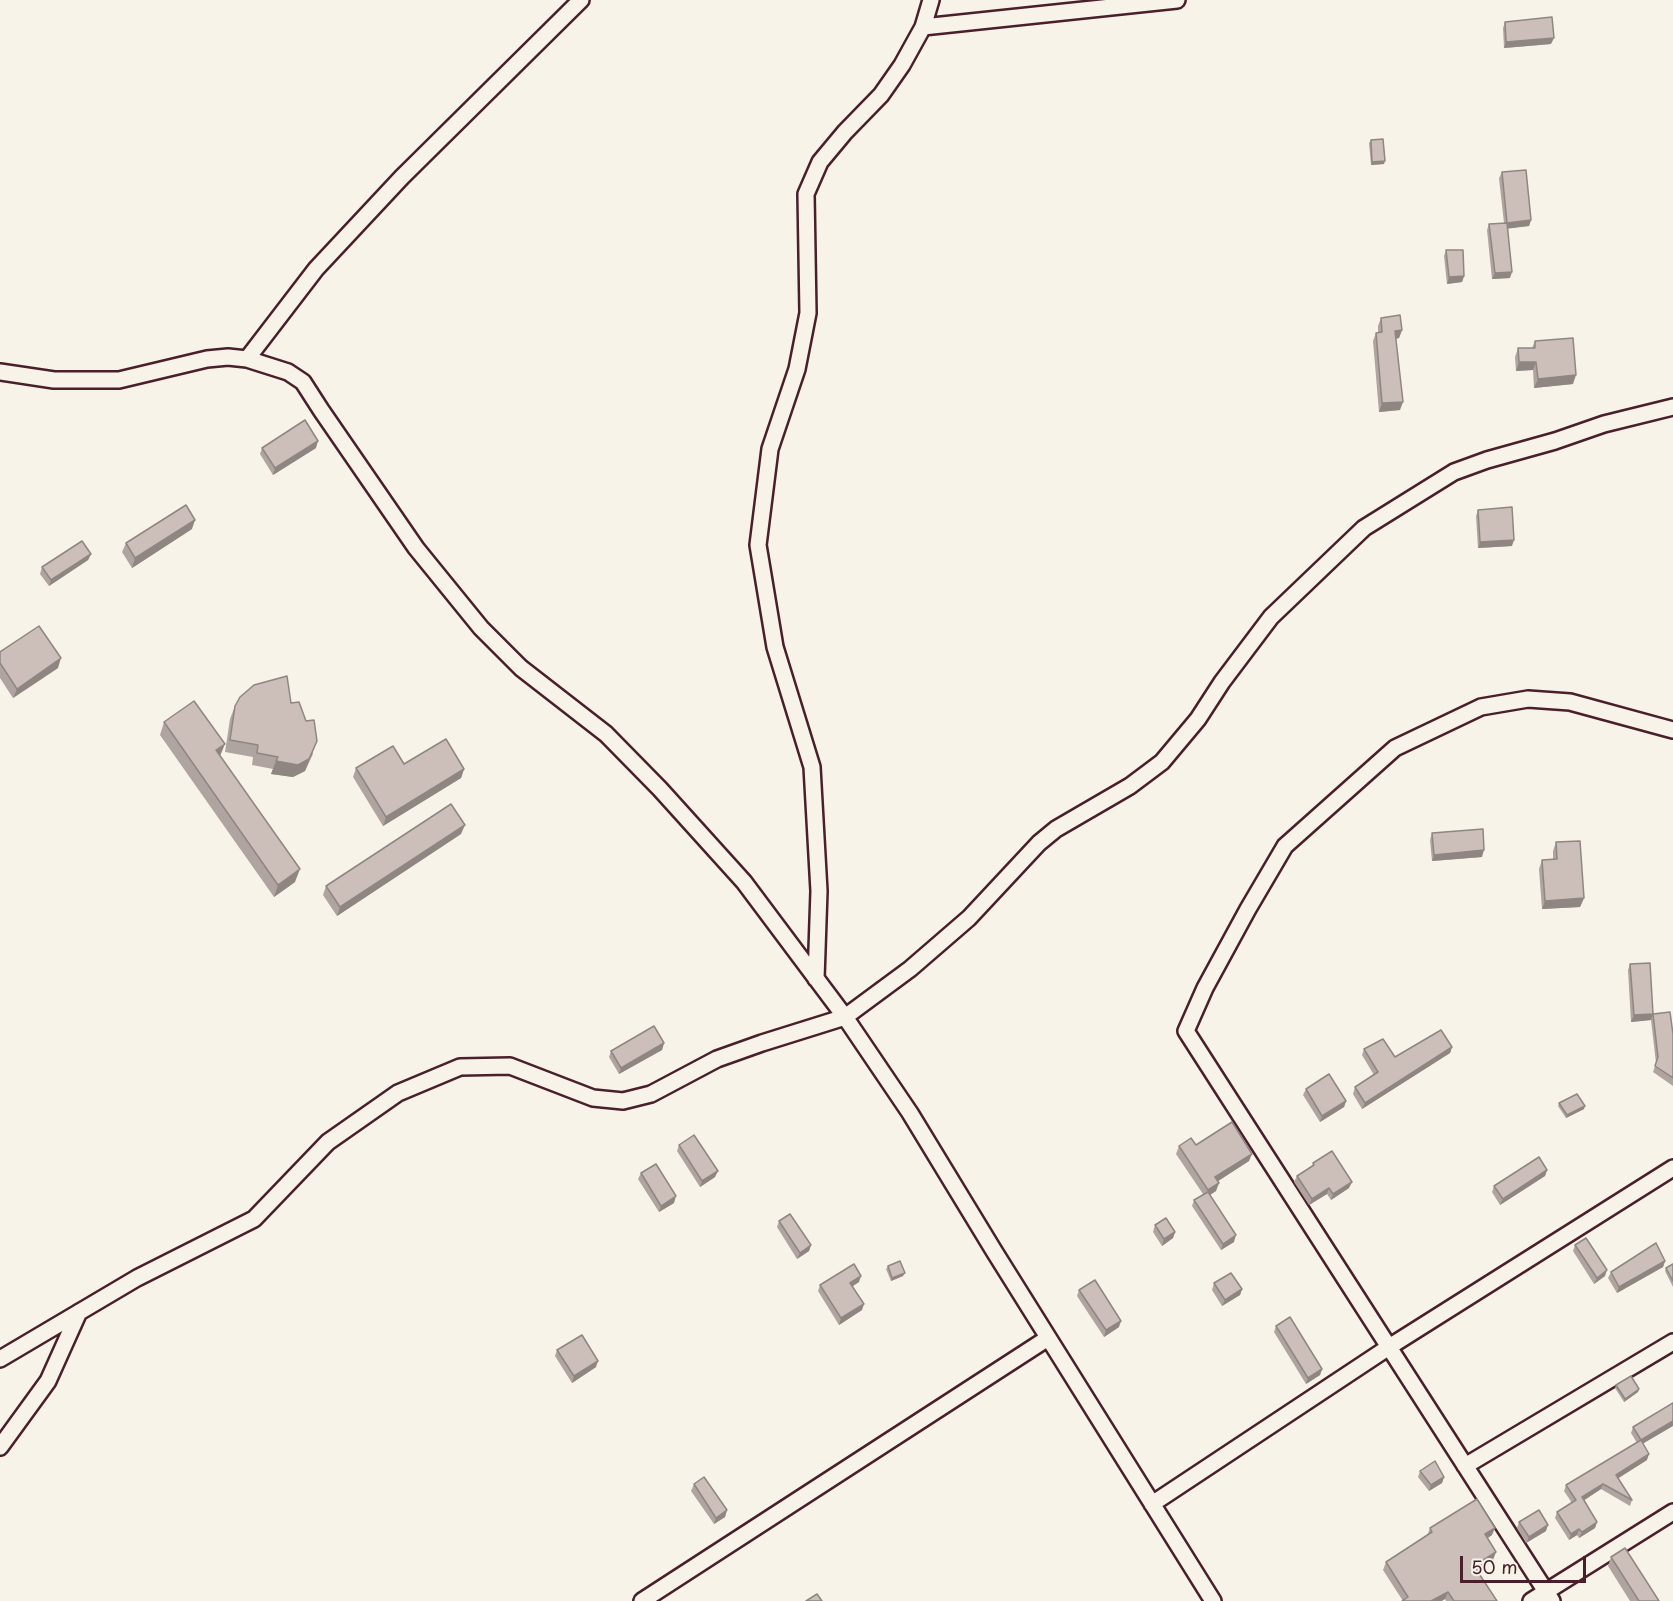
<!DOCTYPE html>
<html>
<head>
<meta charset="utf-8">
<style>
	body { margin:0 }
	#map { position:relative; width:1673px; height:1601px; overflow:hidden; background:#f7f3e8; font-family:"Playpen Sans",sans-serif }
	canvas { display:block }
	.scale { position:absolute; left:1460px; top:1556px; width:126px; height:27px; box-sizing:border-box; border:3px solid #4a1f2b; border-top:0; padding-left:8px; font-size:18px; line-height:21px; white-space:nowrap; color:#4a1f2b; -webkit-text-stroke:4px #f7f3e8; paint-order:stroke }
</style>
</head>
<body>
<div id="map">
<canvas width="1673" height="1601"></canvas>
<div class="scale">50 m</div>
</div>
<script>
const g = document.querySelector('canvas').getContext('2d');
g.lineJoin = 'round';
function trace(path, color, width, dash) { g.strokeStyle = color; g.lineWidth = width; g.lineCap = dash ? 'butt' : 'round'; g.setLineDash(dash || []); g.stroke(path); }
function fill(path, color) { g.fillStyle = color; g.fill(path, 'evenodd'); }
const street = new Path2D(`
	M923,27L1177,0
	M247,359L316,269L402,177L581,0
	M0,372L54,380H119L207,359L228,357L247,359L288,372L303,382L321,410L416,548L481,628L521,668L606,734L660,789L744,882L845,1017L910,1113L994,1251L1213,1601
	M816,979L819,891L812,767L775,647L758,545L770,449L797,369L808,313L806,194L820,162L845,132L881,95L902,65L923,27L931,0
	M0,1359L137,1278L254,1219L328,1142L398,1093L460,1067L510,1066L593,1098L623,1101L651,1094L717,1059L762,1043L845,1017L910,969L969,918L1039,843L1056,829L1130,786L1162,762L1198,719L1222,682L1271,617L1364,528L1454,472L1487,460L1555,441L1604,424L1673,407
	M0,1447L48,1381L79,1312
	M1465,1466L1673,1342
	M1152,1504L1389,1347L1673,1168
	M642,1601L1048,1338
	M1531,1601L1673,1512
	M1552,1601L1186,1031L1205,988L1248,909L1285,846L1395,748L1481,707L1528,699L1570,702L1673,730`);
trace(street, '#4a1f2b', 20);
trace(street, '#f7f3e8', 15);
fill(new Path2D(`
	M1505,22L1551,44L1504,48L1503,28Z
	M1371,140L1384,164L1371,165L1369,143Z
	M1502,172L1531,220L1529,226L1508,228L1510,278L1492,279L1487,230L1489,224L1504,223L1499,178Z
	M1446,250L1464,276L1462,282L1447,284L1444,256Z
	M1381,318L1402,330L1399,338L1396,339L1400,410L1379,412L1373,341L1376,333H1378V326Z
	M1535,341L1573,384L1534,388L1533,370L1516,371L1515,357L1518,348H1532Z
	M262,448H316L273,475L260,454Z
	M1478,510L1512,546L1478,548L1476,516Z
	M192,529L132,568L122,552L126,543Z
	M91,554L88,560L49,586L40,574L42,567Z
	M0,652L58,668L13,698L0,678Z
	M291,703L313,754L305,771L293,777L271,774L273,769L252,765L253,757L225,752L230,719L235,706Z
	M164,722L220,756L295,882L274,897L160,735Z
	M404,764L464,769L461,778L383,826L353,777L356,768Z
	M1432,833L1482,857L1432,861L1430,840Z
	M461,834L337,916L323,895L326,886Z
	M1556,842L1584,898L1580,907L1542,909L1539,869L1542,860L1553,859V851Z
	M1630,964L1653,1014L1673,1034V1086L1653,1072L1656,1063L1651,1020L1631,1022L1628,970Z
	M664,1043L662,1050L619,1074L609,1057L611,1051Z
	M1452,1047L1450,1053L1362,1109L1353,1094L1355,1087L1374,1075L1362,1055L1364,1049L1395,1057Z
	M1306,1089L1346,1101L1344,1107L1320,1122L1303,1095Z
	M1559,1103L1584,1109L1566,1118L1558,1106Z
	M679,1145L715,1177L700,1187L677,1151Z
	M1196,1145L1249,1161L1218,1181L1216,1191L1210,1195L1234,1242L1221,1250L1192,1206L1194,1200L1203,1194L1176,1154L1179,1146Z
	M1313,1163L1349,1188L1331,1200L1327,1194L1309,1205L1294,1182L1297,1176L1312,1166Z
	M1547,1170L1545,1176L1500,1205L1492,1192L1494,1186Z
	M641,1173L674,1203L659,1212L638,1179Z
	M779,1221L811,1245L809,1251L797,1259L777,1227Z
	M1155,1225L1175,1232L1173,1238L1162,1246L1153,1232Z
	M1575,1245L1605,1276L1594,1284L1573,1251Z
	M1665,1261L1663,1267L1617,1293L1608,1278L1611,1272Z
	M1673,1264V1287L1665,1271L1666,1268Z
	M888,1266L903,1276L891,1281L886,1269Z
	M859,1282L853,1286L862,1310L839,1325L818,1291L820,1285Z
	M1214,1283L1242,1289L1240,1295L1222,1306L1212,1290Z
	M1079,1290L1119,1327L1104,1337L1077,1296Z
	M1276,1326L1322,1369L1320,1375L1306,1384L1274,1332Z
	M557,1350L596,1367L572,1383L555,1356Z
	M1616,1385L1639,1389L1638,1392L1624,1402L1615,1388Z
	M1633,1427L1643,1444L1647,1460L1618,1478L1632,1500L1630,1506L1601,1489L1584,1500L1597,1522L1595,1528L1579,1538L1577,1535L1569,1540L1555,1518L1557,1512L1572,1503L1564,1491L1566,1485L1637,1443L1631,1433Z
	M1420,1471L1444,1477L1442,1483L1429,1491L1418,1477Z
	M694,1484L727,1510L725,1517L714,1524L691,1491Z
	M1519,1522L1546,1531L1526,1543L1517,1528Z
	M1430,1528L1492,1535L1487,1538L1493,1560L1477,1570L1497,1601H1446L1445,1599L1403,1601L1383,1570L1386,1562L1427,1536Z
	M1611,1557L1659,1601H1630L1608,1566Z`), '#afa49f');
fill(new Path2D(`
	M1554,38L1551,44L1504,48L1506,42Z
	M1385,161L1384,164L1371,165L1372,162Z
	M1531,220L1529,226L1505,229L1507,223Z
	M1512,272L1510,278L1492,279L1495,273Z
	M1464,276L1462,282L1447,284L1449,277Z
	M1402,330L1399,338L1392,339L1395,331Z
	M1519,362H1536L1533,370L1516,371Z
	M1576,375L1573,384L1534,388L1538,379Z
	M1403,402L1400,410L1379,412L1382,403Z
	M318,441L316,448L273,475L275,468Z
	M195,520L192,529L132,568L135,558Z
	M1514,540L1512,546L1478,548L1480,542Z
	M91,554L88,560L49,586L51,580Z
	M61,658L58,668L13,698L17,689Z
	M317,741L305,771L293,777L271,774L276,761Z
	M225,744L220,756L216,750Z
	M464,769L461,778L383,826L386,817Z
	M465,825L461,834L337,916L340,907Z
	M1484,850L1482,857L1432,861L1434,855Z
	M300,869L295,882L274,897L278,885Z
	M1584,898L1580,907L1542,909L1545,901Z
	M1653,1014L1651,1020L1631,1022L1634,1015Z
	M664,1043L662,1050L619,1074L621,1068Z
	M1452,1047L1450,1053L1362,1109L1365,1103Z
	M1346,1101L1344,1107L1320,1122L1322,1116Z
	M1585,1106L1584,1109L1566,1118L1567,1115Z
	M1252,1154L1249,1161L1212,1185L1215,1177Z
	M1547,1170L1545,1176L1500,1205L1503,1199Z
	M718,1171L715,1177L700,1187L702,1181Z
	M1352,1182L1349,1188L1331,1200L1333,1194Z
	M1219,1183L1216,1191L1205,1198L1208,1190Z
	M1329,1188L1327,1194L1309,1205L1312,1199Z
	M676,1196L674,1203L659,1212L661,1206Z
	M1175,1232L1173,1238L1162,1246L1164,1239Z
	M1236,1235L1234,1242L1221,1250L1223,1244Z
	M811,1245L809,1251L797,1259L800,1253Z
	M1665,1261L1663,1267L1617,1293L1619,1287Z
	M1607,1270L1605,1276L1594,1284L1597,1278Z
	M905,1273L903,1276L891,1281L892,1278Z
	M861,1276L859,1282L848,1289L850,1283Z
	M1242,1289L1240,1295L1222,1306L1225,1300Z
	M864,1304L862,1310L839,1325L841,1318Z
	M1121,1321L1119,1327L1104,1337L1106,1330Z
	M598,1361L596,1367L572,1383L574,1376Z
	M1322,1369L1320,1375L1306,1384L1308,1378Z
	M1639,1389L1638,1392L1624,1402L1625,1399Z
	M1673,1421V1426L1639,1446L1641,1440Z
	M1649,1454L1647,1460L1614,1481L1616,1475Z
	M1444,1477L1442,1483L1429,1491L1431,1485Z
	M1603,1484L1601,1489L1580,1503L1582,1497Z
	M727,1510L725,1517L714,1524L716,1518Z
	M1597,1522L1595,1528L1579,1538L1582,1532Z
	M1548,1525L1546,1531L1526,1543L1529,1537Z
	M1495,1528L1492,1535L1482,1542L1485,1534Z
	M1579,1529L1577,1535L1569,1540L1571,1534Z
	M1496,1552L1493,1560L1471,1573L1474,1566Z
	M1448,1592L1445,1599L1442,1601H1431Z`), '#8f8682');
const building = new Path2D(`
	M1552,17L1554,38L1506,42L1505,22Z
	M1383,139L1385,161L1372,162L1371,140Z
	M1526,170L1531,220L1507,223L1502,172Z
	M1507,223L1512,272L1495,273L1489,224Z
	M1446,250H1463L1464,276L1449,277Z
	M1400,315L1402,330L1395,331L1403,402L1382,403L1376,333L1382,332L1381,318Z
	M1573,338L1576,375L1538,379L1536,362H1519L1518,348H1535V341Z
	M305,420L318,441L275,468L262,448Z
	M186,505L195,520L135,558L126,543Z
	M1512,507L1514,540L1480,542L1478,510Z
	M82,541L91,554L51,580L42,567Z
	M39,626L61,658L17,689L0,663V652Z
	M287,676L291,703L299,702L306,721L314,720L317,741L309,759L298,765L276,761L278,757L257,753L258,745L230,740L235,706L240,697L254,685Z
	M194,701L225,744L216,750L300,869L278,885L164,722Z
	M446,739L464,769L386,817L356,768L393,746L404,764Z
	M451,804L465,825L340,907L326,886Z
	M1483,829L1484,850L1434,855L1432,833Z
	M1580,841L1584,898L1545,901L1542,860L1557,859L1556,842Z
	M1650,963L1653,1014L1634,1015L1630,964Z
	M1670,1012L1673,1034V1078L1655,1066L1658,1057L1653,1014Z
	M654,1026L664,1043L621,1068L611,1051Z
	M1441,1030L1452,1047L1365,1103L1355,1087L1378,1072L1364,1049L1383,1039L1395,1057Z
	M1329,1074L1346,1101L1322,1116L1306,1089Z
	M1577,1094L1585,1106L1567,1115L1559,1103Z
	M1232,1122L1252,1154L1215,1177L1219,1183L1208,1190L1179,1146L1191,1138L1196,1145Z
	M694,1135L718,1171L702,1181L679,1145Z
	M1332,1151L1352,1182L1333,1194L1329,1188L1312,1199L1297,1176L1314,1165L1313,1163Z
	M1539,1157L1547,1170L1503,1199L1494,1186Z
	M656,1164L676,1196L661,1206L641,1173Z
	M1208,1192L1236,1235L1223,1244L1194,1200Z
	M790,1214L811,1245L800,1253L779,1221Z
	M1166,1218L1175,1232L1164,1239L1155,1225Z
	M1586,1238L1607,1270L1597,1278L1575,1245Z
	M1656,1243L1665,1261L1619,1287L1611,1272Z
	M900,1261L905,1273L892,1278L888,1266Z
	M854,1264L861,1276L850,1283L864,1304L841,1318L820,1285Z
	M1673,1264V1281L1666,1268Z
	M1231,1273L1242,1289L1225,1300L1214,1283Z
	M1095,1280L1121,1321L1106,1330L1079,1290Z
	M1290,1317L1322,1369L1308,1378L1276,1326Z
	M582,1335L598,1361L574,1376L557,1350Z
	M1631,1376L1639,1389L1625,1399L1616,1385Z
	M1673,1403V1421L1641,1440L1633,1427Z
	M1641,1440L1649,1454L1616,1475L1632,1500L1603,1484L1582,1497L1597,1522L1582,1532L1579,1529L1571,1534L1557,1512L1576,1500L1566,1485Z
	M1435,1461L1444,1477L1431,1485L1420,1471Z
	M704,1477L727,1510L716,1518L694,1484Z
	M1477,1499L1495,1528L1485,1534L1496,1552L1474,1566L1497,1601H1454L1448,1592L1431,1601H1402L1408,1597L1386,1562L1432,1532L1430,1528Z
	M1539,1510L1548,1525L1529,1537L1519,1522Z
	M1625,1548L1659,1601H1639L1611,1557Z
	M817,1594L822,1601H806Z`);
fill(building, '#ccbfb9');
trace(building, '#8f8682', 1.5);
</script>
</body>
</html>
